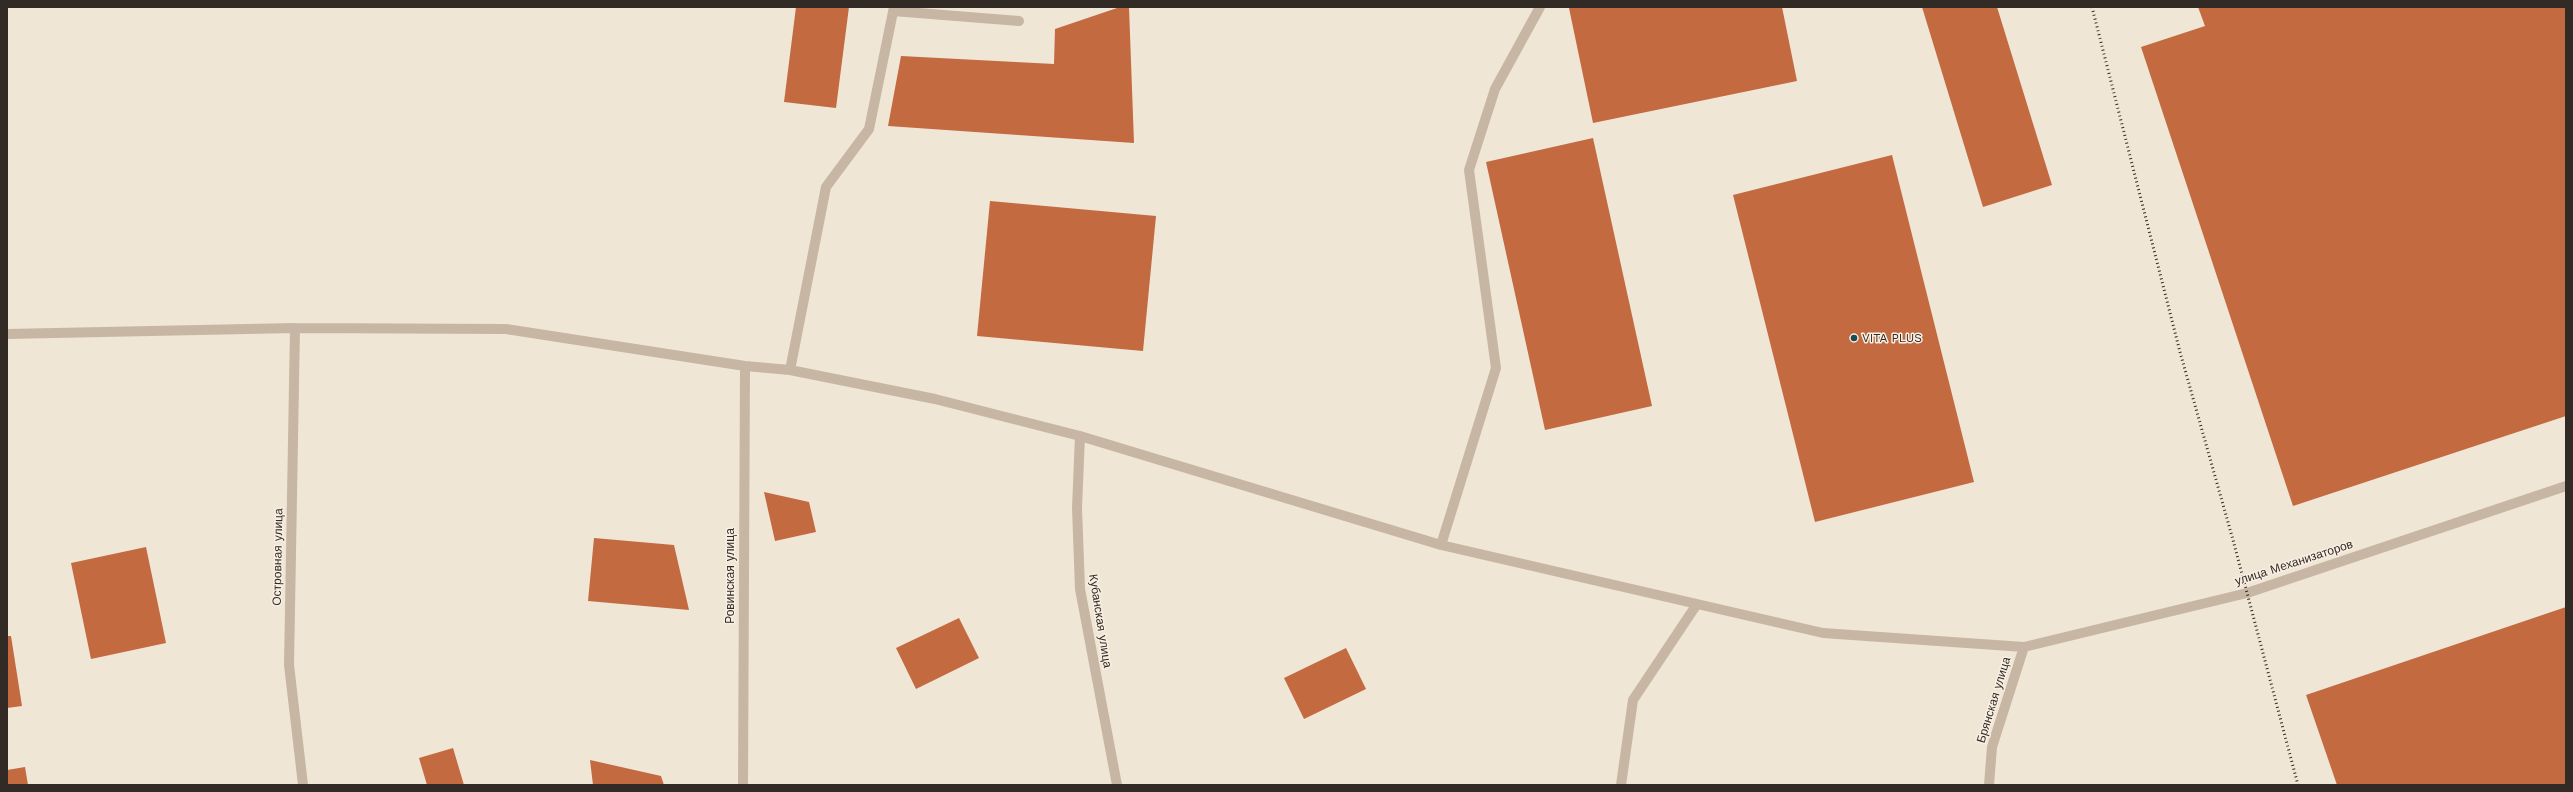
<!DOCTYPE html>
<html>
<head>
<meta charset="utf-8">
<style>
	body { margin:0 }
	#map { position:relative; width:2573px; height:792px; overflow:hidden; background:#f0e6d6; font-family:"Work Sans",sans-serif }
	canvas { display:block }
	.frame { position:absolute; inset:0; border:8px solid #322a25; pointer-events:none }
</style>
</head>
<body>
<div id="map">
<canvas width="2573" height="792"></canvas>
<div class="frame"></div>
</div>
<script>
const g = document.querySelector('canvas').getContext('2d');
g.lineJoin = 'round';
function fill(path, color) { g.fillStyle = color; g.fill(path, 'evenodd'); }
function trace(path, color, width, dash) { g.strokeStyle = color; g.lineWidth = width; g.lineCap = dash ? 'butt' : 'round'; g.setLineDash(dash || []); g.stroke(path); }
function write(font, color, halo, rows, align = 'center') {
  g.font = font + ' "Work Sans",sans-serif'; g.lineWidth = 3; g.setLineDash([]); g.textBaseline = 'middle'; g.strokeStyle = halo; g.fillStyle = color; for (const [text, x, y, turn = 0] of rows) {
    g.save(); g.translate(x, y); g.rotate((+turn || 0) * Math.PI / 180); g.textAlign = isNaN(turn) ? turn : align; if (halo) g.strokeText(text, 0, 0); g.fillText(text, 0, 0); g.restore();
  }
}
fill(new Path2D(`
	M796,7H849L836,108L784,102Z
	M1120,7H1129L1134,143L888,126L901,56L1054,64L1055,29Z
	M1572,7H1782L1797,81L1593,123L1569,8Z
	M1922,7H1997L2052,185L1983,207Z
	M2198,7H2566V416L2293,506L2141,47L2205,26Z
	M1593,138L1652,406L1545,430L1486,162Z
	M1892,155L1974,482L1815,522L1733,195Z
	M990,201L1156,216L1143,351L977,336Z
	M764,492L809,502L816,532L775,541Z
	M594,538L674,545L689,610L588,601Z
	M146,547L166,643L91,659L71,563Z
	M2566,607V785H2337L2306,695Z
	M959,618L979,658L916,689L896,648Z
	M7,636H11L22,706L7,708Z
	M1346,648L1366,689L1304,719L1284,678Z
	M453,748L464,785H427L419,758Z
	M590,760L661,776L664,785H593Z
	M25,767L28,785H7V770Z`), '#c36a41');
trace(new Path2D(`
	M893,11L1019,21
	M295,328L289,665L303,785
	M7,334L295,328L506,329L745,366L790,370L935,399L1080,436L1441,545L1823,633L2024,647L2247,593L2566,486
	M790,370L826,187L869,129L894,7
	M1080,436L1077,508L1080,589L1117,785
	M1441,545L1496,368L1469,170L1495,89L1540,7
	M743,785L745,366
	M1621,785L1633,700L1697,604
	M1989,785L1992,747L2024,647`), '#c7b6a3', 10);
trace(new Path2D(`
	M2092,7L2180,352L2233,540L2298,785`), '#322a25', 3, [1, 3]);
for (const [x, y, r, color] of [
	[1854,338,4,"#1c4a52"]
]) { const dot = new Path2D(); dot.arc(x, y, r, 0, 2 * Math.PI); g.fillStyle = color; g.fill(dot); trace(dot, '#f8efe2', 1.5); }
write('12px', '#322a25', '#f8efe2', [
	["VITA PLUS",1862,338]
], 'left');
write('12px', '#322a25', '#f8efe2', [
	["Островная улица",278,557,-89],
	["улица Механизаторов",2294,563,-18],
	["Ровинская улица",730,576,-90],
	["Кубанская улица",1100,621,81],
	["Брянская улица",1994,700,-73]
]);
</script>
</body>
</html>
